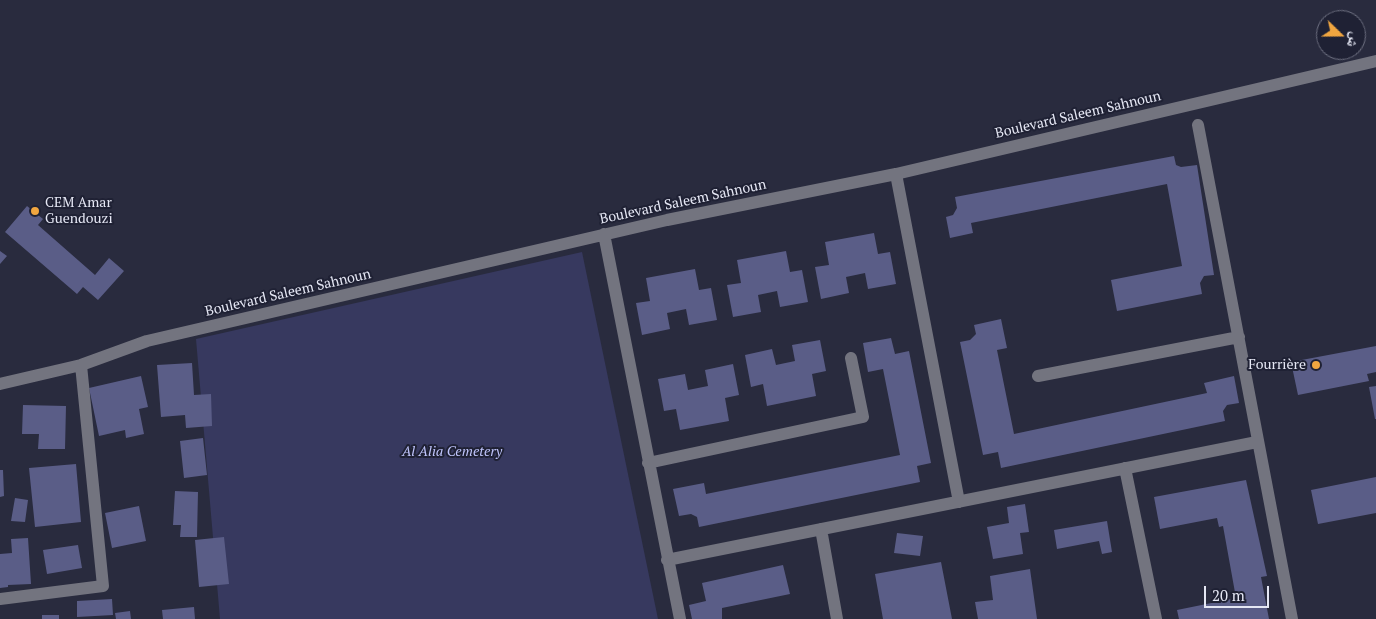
<!DOCTYPE html>
<html>
<head>
<meta charset="utf-8">
<style>
	body { margin:0 }
	#map { position:relative; width:1376px; height:619px; overflow:hidden; background:#292b3e; font-family:"PT Serif","Noto Naskh Arabic",serif }
	canvas { display:block }
	.north { position:absolute; left:1316px; top:10px; width:50px; height:50px; box-sizing:border-box; background:#1f2134; border:1px solid #6e7081; border-radius:50%; rotate:112deg; font-size:14px; font-weight:700; line-height:20px; text-align:center; color:#e5e7f4 }
	.north::after { content:''; display:block; margin:auto; width:18px; height:22px; background:#f1a640; clip-path:polygon(50% 0,100% 100%,50% 72%,0 100%) }
	.scale { position:absolute; left:1204px; top:586px; width:65px; height:22px; box-sizing:border-box; border:2px solid #e5e7f4; border-top:0; padding-left:6px; font-size:15px; line-height:18px; white-space:nowrap; color:#e5e7f4; -webkit-text-stroke:4px #1f2134; paint-order:stroke }
</style>
</head>
<body>
<div id="map">
<canvas width="1376" height="619"></canvas>
<div class="north">ش</div>
<div class="scale">20 m</div>
</div>
<script>
const g = document.querySelector('canvas').getContext('2d');
g.lineJoin = 'round';
function fill(path, color) { g.fillStyle = color; g.fill(path, 'evenodd'); }
function trace(path, color, width, dash) { g.strokeStyle = color; g.lineWidth = width; g.lineCap = dash ? 'butt' : 'round'; g.setLineDash(dash || []); g.stroke(path); }
function write(font, color, halo, rows, align = 'center') {
  g.font = font + ' "PT Serif",serif'; g.lineWidth = 4; g.setLineDash([]); g.textBaseline = 'middle'; g.strokeStyle = halo; g.fillStyle = color; for (const [text, x, y, turn = 0] of rows) {
    g.save(); g.translate(x, y); g.rotate((+turn || 0) * Math.PI / 180); g.textAlign = isNaN(turn) ? turn : align; if (halo) g.strokeText(text, 0, 0); g.fillText(text, 0, 0); g.restore();
  }
}
fill(new Path2D(`
	M582,252L658,619H220L196,339Z`), '#37395f');
fill(new Path2D(`
	M1174,156L1176,165L1181,167L1197,165L1214,275L1204,276L1200,283L1202,294L1117,311L1111,280L1182,266L1167,184L971,223L973,233L950,238L946,217L953,215L957,208L955,197Z
	M27,206L43,219L38,225L95,275L109,258L124,271L98,300L83,287L77,294L5,232Z
	M874,233L878,254L890,252L896,284L868,289L865,273L846,277L849,293L821,299L815,267L829,265L825,242Z
	M0,251L7,256L0,264Z
	M786,251L790,272L802,270L808,302L780,307L777,291L758,295L761,312L733,317L727,285L741,283L737,260Z
	M695,269L699,290L711,288L717,320L689,325L686,309L667,313L670,329L642,335L636,303L650,301L646,278Z
	M1001,319L1007,348L997,350L1014,434L1207,393L1204,383L1234,376L1239,403L1227,405L1223,411L1225,421L1001,468L998,452L983,455L960,342L970,340L976,334L974,325Z
	M891,338L895,354L909,351L931,463L917,466L920,482L699,527L697,517L691,514L679,516L673,489L704,483L706,494L900,455L883,369L868,372L863,343Z
	M820,340L826,371L812,374L816,396L767,406L763,384L751,387L745,355L772,349L776,365L795,361L792,345Z
	M1376,346V372L1367,374L1369,381L1298,395L1291,362Z
	M192,363L194,395L211,394L212,426L186,428L185,415L161,417L157,365Z
	M733,364L739,395L725,398L729,421L680,430L676,409L664,411L658,379L685,374L688,390L708,386L705,370Z
	M141,376L148,407L139,409L144,434L126,438L125,430L99,436L89,388Z
	M1376,386V419H1375L1369,387Z
	M23,405L66,406L65,449H38L39,434H22Z
	M203,438L207,475L184,478L180,441Z
	M76,464L81,522L35,527L29,468Z
	M0,470H3L4,496L0,497Z
	M1376,477V513L1318,524L1311,490Z
	M1246,480L1267,576L1261,577L1269,619H1179L1177,610L1236,598L1223,526L1219,527L1217,518L1160,529L1154,497Z
	M175,491L198,492L197,537H180L181,525H173Z
	M15,498L28,500L25,522L11,521Z
	M1025,504L1029,532L1020,533L1023,554L993,559L987,527L1009,523L1007,507Z
	M139,506L146,541L112,548L105,513Z
	M1107,521L1112,552L1102,554L1099,541L1057,549L1054,530Z
	M897,533L923,536L920,556L894,553Z
	M224,537L229,584L199,587L195,540Z
	M28,538L31,584L8,585V587L0,588V554L12,553L11,539Z
	M78,545L82,568L47,574L43,550Z
	M941,562L952,619H883L875,574Z
	M783,565L790,594L722,608V619H692L689,605L706,601L702,583Z
	M1030,569L1037,619H978L975,602L993,600L990,576Z
	M112,599L113,615L77,617V601Z
	M194,607L195,619H163L162,610Z
	M130,611L131,619H116L115,613Z
	M42,615H59V619H42Z`), '#5a5d87');
trace(new Path2D(`
	M1198,125L1292,619
	M896,174L959,502
	M604,234L680,619
	M1038,376L1239,337
	M0,384L81,365L147,341L667,220L896,174L1376,61
	M648,463L863,417L851,358
	M1125,468L1156,619
	M821,529L837,619
	M667,560L1257,442
	M0,599L103,586L81,365`), '#73747f', 12);
for (const [x, y, r, color] of [
	[35,211,5,"#f1a640"],
	[1316,365,5,"#f1a640"]
]) { const dot = new Path2D(); dot.arc(x, y, r, 0, 2 * Math.PI); g.fillStyle = color; g.fill(dot); trace(dot, '#1f2134', 2); }
write('14px', '#e5e7f4', '#1f2134', [
	["Boulevard Saleem Sahnoun",1078,115,-13],
	["Boulevard Saleem Sahnoun",683,202,-12],
	["Boulevard Saleem Sahnoun",288,293,-13]
]);
write('14px', '#e5e7f4', '#1f2134', [
	["CEM Amar",45,203],
	["Guendouzi",45,219],
	["Fourrière",1306,365,"right"]
], 'left');
write('italic 14px', '#bfc4fb', '#1f2134', [
	["Al Alia Cemetery",452,452]
]);
</script>
</body>
</html>
